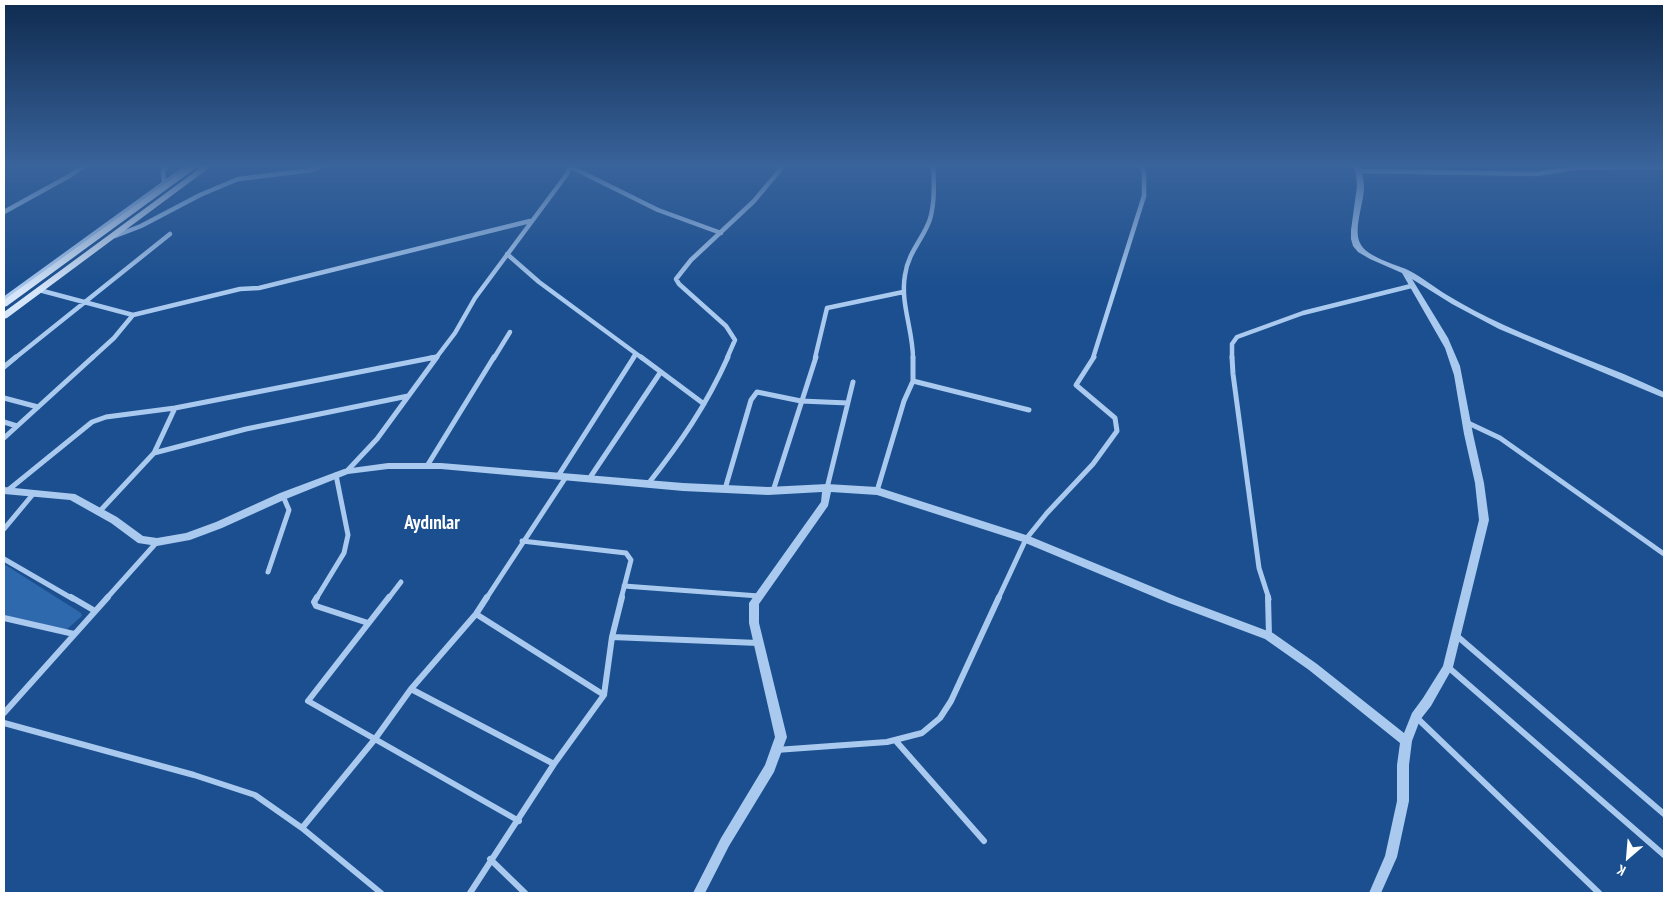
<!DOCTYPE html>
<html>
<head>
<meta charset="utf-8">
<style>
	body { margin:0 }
	#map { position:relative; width:1668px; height:897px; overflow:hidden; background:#1b4f8f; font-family:"PT Sans Narrow",sans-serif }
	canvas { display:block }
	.frame { position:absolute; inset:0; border:5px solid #fff; pointer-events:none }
	.north { position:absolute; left:1603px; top:832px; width:50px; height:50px; -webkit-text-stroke:4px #1b4f8f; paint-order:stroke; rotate:207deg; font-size:14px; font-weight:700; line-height:20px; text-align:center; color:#fff }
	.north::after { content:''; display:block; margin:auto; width:18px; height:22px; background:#fff; clip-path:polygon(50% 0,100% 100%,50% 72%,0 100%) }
</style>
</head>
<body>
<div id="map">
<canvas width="1668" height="897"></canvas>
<div class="frame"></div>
<div class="north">K</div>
</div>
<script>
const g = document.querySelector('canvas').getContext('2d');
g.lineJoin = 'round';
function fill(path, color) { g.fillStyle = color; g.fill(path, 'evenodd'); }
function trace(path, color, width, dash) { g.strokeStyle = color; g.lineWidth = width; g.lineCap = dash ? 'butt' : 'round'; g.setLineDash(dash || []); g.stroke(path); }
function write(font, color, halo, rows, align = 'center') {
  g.font = font + ' "PT Sans Narrow",sans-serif'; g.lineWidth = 4; g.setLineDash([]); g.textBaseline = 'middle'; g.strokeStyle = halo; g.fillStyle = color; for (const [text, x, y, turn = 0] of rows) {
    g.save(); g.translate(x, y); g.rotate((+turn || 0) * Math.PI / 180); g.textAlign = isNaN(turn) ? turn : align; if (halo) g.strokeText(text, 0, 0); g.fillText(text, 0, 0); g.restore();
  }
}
fill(new Path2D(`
	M4,564L81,613L82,616L66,630L4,615Z`), '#2e69ad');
trace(new Path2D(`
	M571,167L658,210L721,233
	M1359,171L1536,174L1574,168L1664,167
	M164,183L163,171L167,165
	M4,212L71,175L85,165
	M115,236L141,226L200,195L238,179L312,170L326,165
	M507,254L539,282L642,358
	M39,290L133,315L114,338L92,358
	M4,299L189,165
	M133,315L240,289L259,288L530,221
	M15,358L170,234
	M430,358L437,357
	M436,358L455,333L475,298L567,174L571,165
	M494,358L510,332
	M633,358L635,355
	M727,358L735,340L726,326L679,284L676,279L691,260L754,201L784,165
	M815,358L827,308L903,292
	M913,358C913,330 900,303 905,275C908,252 924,238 930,219C935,202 934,182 933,165
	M1093,358L1144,196V172L1140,165
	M1232,358V344L1237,337L1303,313L1411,286`), '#a9c9ee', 4.5);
trace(new Path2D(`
	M641,357L704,404
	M1232,357L1233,374L1259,568L1269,599
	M4,367L16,357
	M913,381L1029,410
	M4,398L38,407
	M4,422L17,426
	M1466,422L1500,438L1664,554
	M4,438L93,357
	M154,453L246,429L408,396
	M427,466L494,357
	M347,471L377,439L437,357
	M558,476L634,357
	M589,479L660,373
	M648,484C681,442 706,406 728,357
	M827,488L853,382
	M725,489L751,400L757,392L801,401L848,403
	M7,491L92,422L106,417L175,408L436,357
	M773,491L816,357
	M877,491L904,401L913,381V357
	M99,512L154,453L175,408
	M4,529L34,493
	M522,541L626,553L631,560L621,599
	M4,559L73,599
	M268,572L289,510L283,496
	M624,586L759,596
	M106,599L157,542
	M316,599L344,553L348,535L336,475
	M388,599L401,582
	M486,599L566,477
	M998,599L1026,539L1047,513L1093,464L1117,431L1115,418L1076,385L1094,357`), '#a9c9ee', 5);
trace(new Path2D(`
	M71,597L95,611
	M317,597L314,602L316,606L368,623
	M389,597L308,701L519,821
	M1268,597L1269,636
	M4,618L74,634
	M1457,636L1664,814
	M612,637L758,643
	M1448,667L1664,855
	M411,689L554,764
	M604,695L612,637L622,597
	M4,713L108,597
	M1416,717L1599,893
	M4,723L194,775L255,795L302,828
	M895,740L984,841
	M776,750L887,742L922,733L940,718L951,701L999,597
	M490,859L525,893
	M381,893L302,828L375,739L411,689L476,614L487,597
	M470,893L554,764L604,695L476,614`), '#a9c9ee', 6);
fill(new Path2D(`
	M1353,165H1359C1362,172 1364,179 1364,187C1364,203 1353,229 1360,243C1366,257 1395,264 1408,270C1422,277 1434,287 1447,295C1465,306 1484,316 1504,325C1556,349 1612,367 1664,392V398L1499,329L1452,304L1412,279L1448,338L1460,366L1473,434L1484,483L1489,520L1453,667L1431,706L1420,720L1412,741L1409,765V801L1397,857L1381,893H1369L1385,856L1397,801V765L1400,743L1309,670L1265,639L1169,603L1023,542L877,495L831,492L828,506L759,604V623L787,737L774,772L729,846L705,893H693L721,838L765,765L775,737L749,623V603L821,502L822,492L768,495L683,491L441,469H388L348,474L286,499L222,528L190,540L157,546L138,543L111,523L70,500L4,494V487L75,494L117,517L143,536L157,538L186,533L216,522L280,493L344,469L388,463H441L683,483L768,487L827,484L877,487L1029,536L1177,597L1273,633L1317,664L1404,733L1412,713L1423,698L1443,666L1479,520L1475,483L1464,434L1454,375L1445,348L1402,273L1370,259L1358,252L1353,246L1351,239V230L1357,186L1356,175Z`), '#a9c9ee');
fill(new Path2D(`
	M191,165H200L7,306L4,307V300Z
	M204,165H213L7,318L4,319V312Z`), '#d6e6fa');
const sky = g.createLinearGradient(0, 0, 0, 291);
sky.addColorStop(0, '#0f2b4f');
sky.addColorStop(0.57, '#39639b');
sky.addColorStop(1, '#39639b00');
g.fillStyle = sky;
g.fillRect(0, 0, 1668, 291);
write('bold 19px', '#fff', '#1b4f8f', [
	["Aydınlar",432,524]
]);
</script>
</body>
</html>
